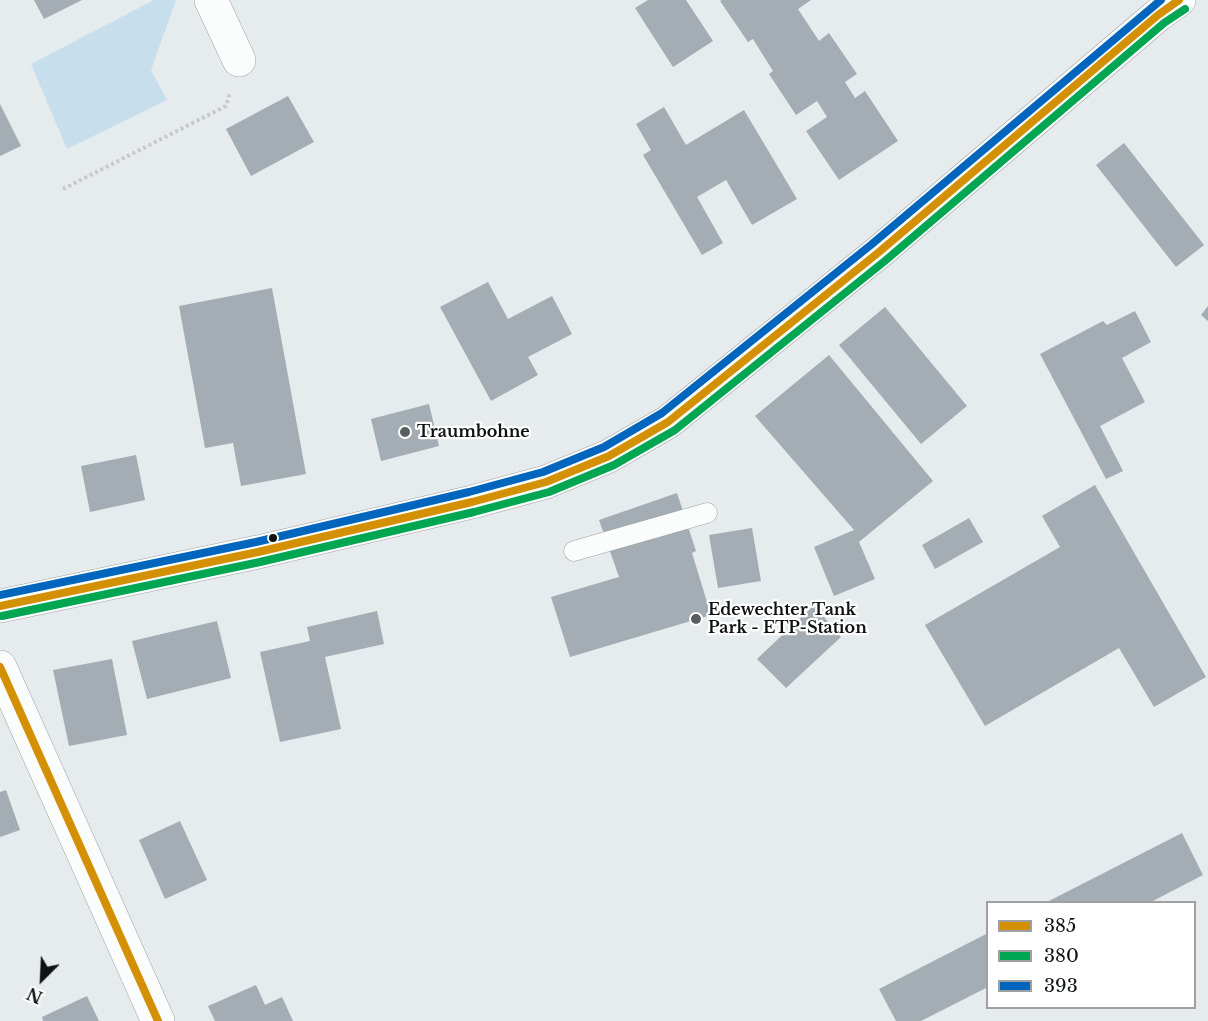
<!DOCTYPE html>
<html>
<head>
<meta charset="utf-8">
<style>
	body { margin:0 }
	#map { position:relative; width:1208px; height:1021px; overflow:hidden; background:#e6ebee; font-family:"Libre Baskerville",serif }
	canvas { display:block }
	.legend { position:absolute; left:986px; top:901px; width:210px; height:108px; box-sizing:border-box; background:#fff; border:2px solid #9fa0a1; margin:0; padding:8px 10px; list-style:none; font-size:18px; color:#0f1213 }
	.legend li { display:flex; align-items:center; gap:12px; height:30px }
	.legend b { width:30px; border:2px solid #9fa0a1 }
	.north { position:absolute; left:12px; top:949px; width:60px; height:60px; -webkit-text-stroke:4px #fff; paint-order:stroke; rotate:204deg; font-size:16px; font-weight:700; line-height:24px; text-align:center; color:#0f1213 }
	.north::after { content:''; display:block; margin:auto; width:21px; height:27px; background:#0f1213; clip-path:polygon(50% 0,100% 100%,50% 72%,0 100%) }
</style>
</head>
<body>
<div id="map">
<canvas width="1208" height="1021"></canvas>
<ul class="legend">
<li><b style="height:8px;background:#d49003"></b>385</li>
<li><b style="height:8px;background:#00a651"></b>380</li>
<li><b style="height:8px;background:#0065bd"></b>393</li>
</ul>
<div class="north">N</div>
</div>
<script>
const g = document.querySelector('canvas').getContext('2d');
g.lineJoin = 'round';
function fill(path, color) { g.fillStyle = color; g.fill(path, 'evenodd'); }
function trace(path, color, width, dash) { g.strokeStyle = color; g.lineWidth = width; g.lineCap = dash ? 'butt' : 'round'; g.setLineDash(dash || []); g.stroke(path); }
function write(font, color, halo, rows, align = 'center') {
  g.font = font + ' "Libre Baskerville",serif'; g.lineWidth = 4.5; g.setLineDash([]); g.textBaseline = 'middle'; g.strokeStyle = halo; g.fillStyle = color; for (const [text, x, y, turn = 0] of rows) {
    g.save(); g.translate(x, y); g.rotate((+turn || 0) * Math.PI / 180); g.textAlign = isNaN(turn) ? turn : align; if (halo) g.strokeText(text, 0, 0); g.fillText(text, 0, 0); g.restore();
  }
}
fill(new Path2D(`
	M154,0H176L151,70L167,100L67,149L31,64Z`), '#c7dfec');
fill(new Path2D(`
	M34,0H82L44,19Z
	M648,0H686L713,41L673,67L635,8Z
	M722,0H811L798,9L819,41L829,33L857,74L845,82L855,98L865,91L898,141L839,180L806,131L827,117L817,101L796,115L769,74L773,71L753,39L748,42L720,1Z
	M288,96L314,142L251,176L226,129Z
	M0,104L21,146L0,156Z
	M664,107L686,145L744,110L797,199L752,225L726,180L697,197L723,243L702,255L643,155L651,150L636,124Z
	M1124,143L1204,245L1176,267L1096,165Z
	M488,282L508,319L552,296L572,334L528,357L538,375L491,401L440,307Z
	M272,288L306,474L241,486L233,443L205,448L179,306Z
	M1208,306V321L1201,315Z
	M885,307L967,406L921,444L839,345Z
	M1135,311L1151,342L1122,358L1145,402L1100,426L1123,471L1106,479L1040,354L1103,321L1107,325Z
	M829,355L933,481L859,542L875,579L834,596L814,547L854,530L755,416Z
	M429,404L439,446L381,461L371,419Z
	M136,455L145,500L90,512L81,466Z
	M1095,485L1206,677L1154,707L1119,648L985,726L925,625L1060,547L1042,516Z
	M677,493L696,551L692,553L711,615L570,657L551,597L619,577L599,520Z
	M969,518L983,542L935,569L922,545Z
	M752,528L761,581L718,588L709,535Z
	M814,605L841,637L786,688L757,659Z
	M377,611L384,644L325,657L341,729L280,742L260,652L310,641L307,627Z
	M217,621L231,678L147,699L132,641Z
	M112,659L127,735L69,746L53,670Z
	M6,790L20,830L0,837V792Z
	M180,821L207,880L165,899L139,840Z
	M1182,833L1203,875L1151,902H1047Z
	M988,933V987L921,1021H896L879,989Z
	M256,985L265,1005L282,997L293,1021H215L208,1006Z
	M87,996L99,1021H43L42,1017Z`), '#a3adb3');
const lane = new Path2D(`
	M574,551L707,513`);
const street = new Path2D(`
	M211,0L239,60
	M0,667L158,1021`);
const secondary = new Path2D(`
	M0,606L258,552L472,502L546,482L609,456L668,422L879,252L1158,15L1179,0`);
trace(lane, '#9fa3a5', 21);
trace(street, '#9fa3a5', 34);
trace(secondary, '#9fa3a5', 34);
trace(new Path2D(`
	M63,189L226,106L230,92`), '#c8c9ca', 4, [3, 3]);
trace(lane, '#fbfcfc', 20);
trace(street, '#fbfcfc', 33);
trace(secondary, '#fbfcfc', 33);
trace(new Path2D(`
	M0,606L258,552L472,502L546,482L609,456L668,422L879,252L1158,15L1179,0
	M0,667L158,1021`), '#d49003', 8);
trace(new Path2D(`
	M2,616L260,562L474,512L549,492L614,465L675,430L886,260L1164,23L1185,9`), '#00a651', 8);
trace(new Path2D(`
	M0,595L256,542L469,492L543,472L604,447L662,413L872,244L1161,0`), '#0065bd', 8);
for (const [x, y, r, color] of [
	[405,432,6,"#5a5e60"],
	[273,538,5,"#0f1213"],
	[696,619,6,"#5a5e60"]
]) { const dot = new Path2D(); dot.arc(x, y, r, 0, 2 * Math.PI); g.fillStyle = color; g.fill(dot); trace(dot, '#fff', 2); }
write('bold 16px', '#0f1213', '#fff', [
	["Traumbohne",417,432],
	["Edewechter Tank",708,610],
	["Park - ETP-Station",708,628]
], 'left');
</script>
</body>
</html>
